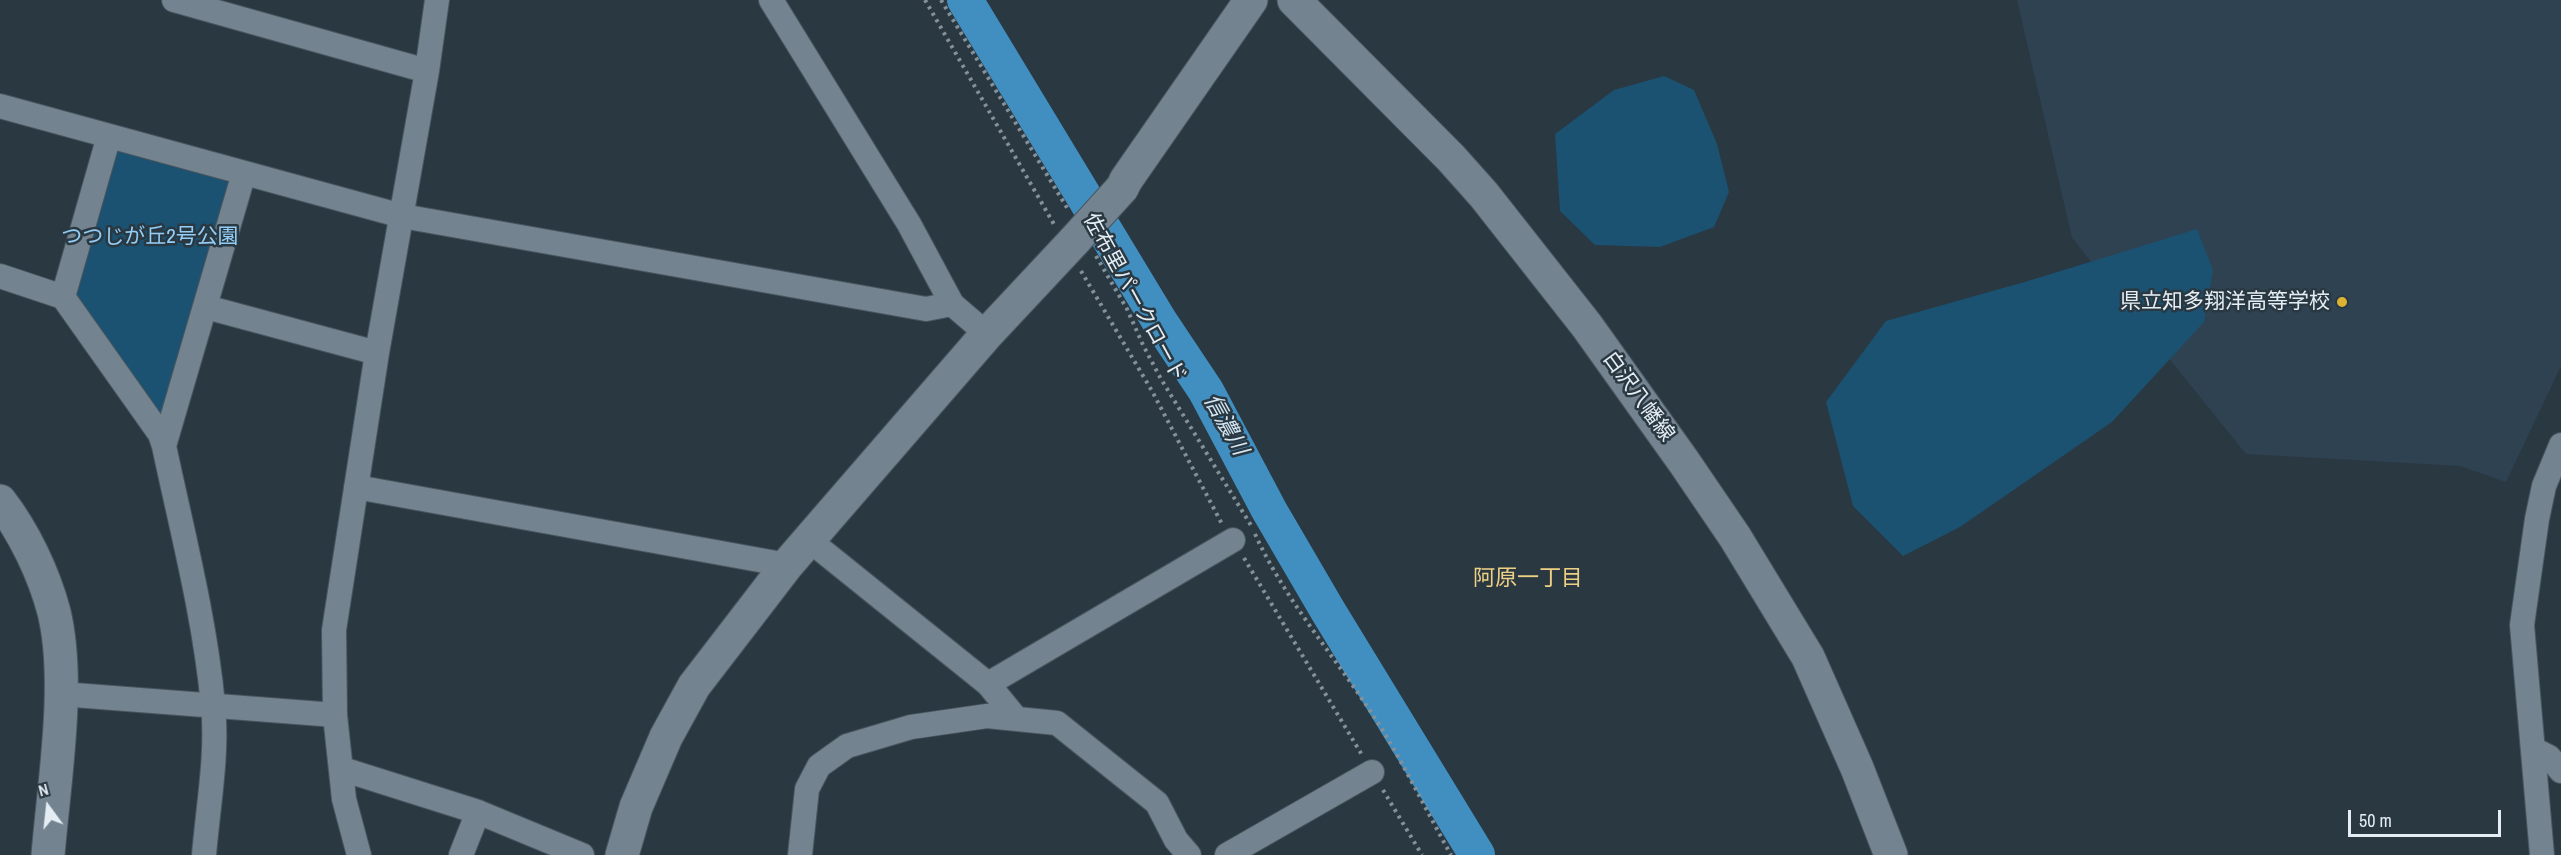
<!DOCTYPE html>
<html>
<head>
<meta charset="utf-8">
<style>
	body { margin:0 }
	#map { position:relative; width:2561px; height:855px; overflow:hidden; background:#2a3842; font-family:"Archivo Narrow",sans-serif }
	canvas { display:block }
	.north { position:absolute; left:18px; top:777px; width:60px; height:60px; -webkit-text-stroke:4px #2a3842; paint-order:stroke; rotate:345deg; font-size:16px; font-weight:700; line-height:24px; text-align:center; color:#e4edf4 }
	.north::after { content:''; display:block; margin:auto; width:21px; height:27px; background:#e4edf4; clip-path:polygon(50% 0,100% 100%,50% 72%,0 100%) }
	.scale { position:absolute; left:2348px; top:810px; width:153px; height:27px; box-sizing:border-box; border:3px solid #e4edf4; border-top:0; padding-left:8px; font-size:18px; line-height:21px; white-space:nowrap; color:#e4edf4; -webkit-text-stroke:4px #2a3842; paint-order:stroke }
</style>
</head>
<body>
<div id="map">
<canvas width="2561" height="855"></canvas>
<div class="north">N</div>
<div class="scale">50 m</div>
</div>
<script>
const g = document.querySelector('canvas').getContext('2d');
g.lineJoin = 'round';
function fill(path, color) { g.fillStyle = color; g.fill(path, 'evenodd'); }
function trace(path, color, width, dash) { g.strokeStyle = color; g.lineWidth = width; g.lineCap = dash ? 'butt' : 'round'; g.setLineDash(dash || []); g.stroke(path); }
function write(font, color, halo, rows, align = 'center') {
  g.font = font + ' "Archivo Narrow","Noto Sans JP",sans-serif'; g.lineWidth = 5; g.setLineDash([]); g.textBaseline = 'middle'; g.strokeStyle = halo; g.fillStyle = color; for (const [text, x, y, turn = 0] of rows) {
    g.save(); g.translate(x, y); g.rotate((+turn || 0) * Math.PI / 180); g.textAlign = isNaN(turn) ? turn : align; if (halo) g.strokeText(text, 0, 0); g.fillText(text, 0, 0); g.restore();
  }
}
fill(new Path2D(`
	M2017,0H2561V366L2506,482L2460,466L2246,454L2072,238Z`), '#2f4251');
fill(new Path2D(`
	M1664,76L1694,90L1717,144L1729,192L1714,227L1660,247L1595,245L1560,211L1555,134L1614,90Z
	M118,146L225,178L229,185L165,414H159L77,302L74,285Z
	M2197,229L2213,270L2204,322L2112,422L1960,527L1903,556L1853,506L1826,402L1886,321L2028,281Z`), '#1b5171');
trace(new Path2D(`
	M965,0L1160,322L1206,391L1269,510L1328,611L1477,855`), '#408fc0', 36);
const street = new Path2D(`
	M174,0L427,71
	M771,0L909,224L952,304L987,334
	M0,106L402,216L926,309L952,304
	M0,276L63,297L160,434L164,446C182,531 205,618 213,705C218,754 208,806 204,855
	M63,297L109,136
	M206,307L377,353
	M164,446L244,173
	M356,487L787,565
	M809,540L988,684L1015,717
	M988,684L1233,540
	M61,694L335,715
	M2533,749L2549,757L2561,771
	M342,769L478,812L582,855
	M359,855L344,799L335,715L334,630L377,353L427,71L437,0
	M461,855L478,812
	M800,855L807,789L819,766L847,746L911,727L987,716L1057,723L1157,803L1176,840L1189,855
	M1227,855L1372,772
	M2542,855L2522,625L2537,519L2544,486L2561,445`);
const secondary = new Path2D(`
	M1294,0L1451,158L1484,195L1587,326L1684,462L1735,537L1808,657L1857,768L1891,855
	M1122,188L1126,180L1251,0
	M0,501C24,532 44,574 54,612C71,682 54,782 48,855
	M622,855L636,807L666,737L694,686L787,565L987,334L1075,240`);
trace(street, '#49555e', 26);
trace(secondary, '#49555e', 35);
trace(new Path2D(`
	M925,0L1055,226
	M941,0L1069,211
	M1096,256L1127,309L1143,345L1161,379L1252,527
	M1081,271L1152,391L1222,524
	M1255,534C1287,604 1339,661 1380,726C1406,768 1427,812 1451,855
	M1244,558L1362,755
	M1383,790L1422,855`), '#859199', 4, [3, 4.5]);
trace(street, '#73838f', 24);
trace(secondary, '#73838f', 33);
const secondaryBridge = new Path2D(`
	M1075,240L1122,188`);
trace(secondaryBridge, '#49555e', 35, []);
trace(secondaryBridge, '#73838f', 33);
for (const [x, y, r, color] of [
	[2342,302,6,"#dcb233"]
]) { const dot = new Path2D(); dot.arc(x, y, r, 0, 2 * Math.PI); g.fillStyle = color; g.fill(dot); trace(dot, '#2a3842', 2); }
write('21px', '#93cdf5', '#2a3842', [
	["つつじが丘2号公園",150,237]
]);
write('21px', '#e4edf4', '#2a3842', [
	["佐布里パークロード",1134,298,61],
	["白沢八幡線",1638,397,54]
]);
write('21px', '#e4edf4', '#2a3842', [
	["県立知多翔洋高等学校",2330,302]
], 'right');
write('italic 22px', '#d3e6f3', '#2a3842', [
	["信濃川",1225,425,61]
]);
write('22px', '#edd084', '#2a3842', [
	["阿原一丁目",1528,579]
]);
</script>
</body>
</html>
